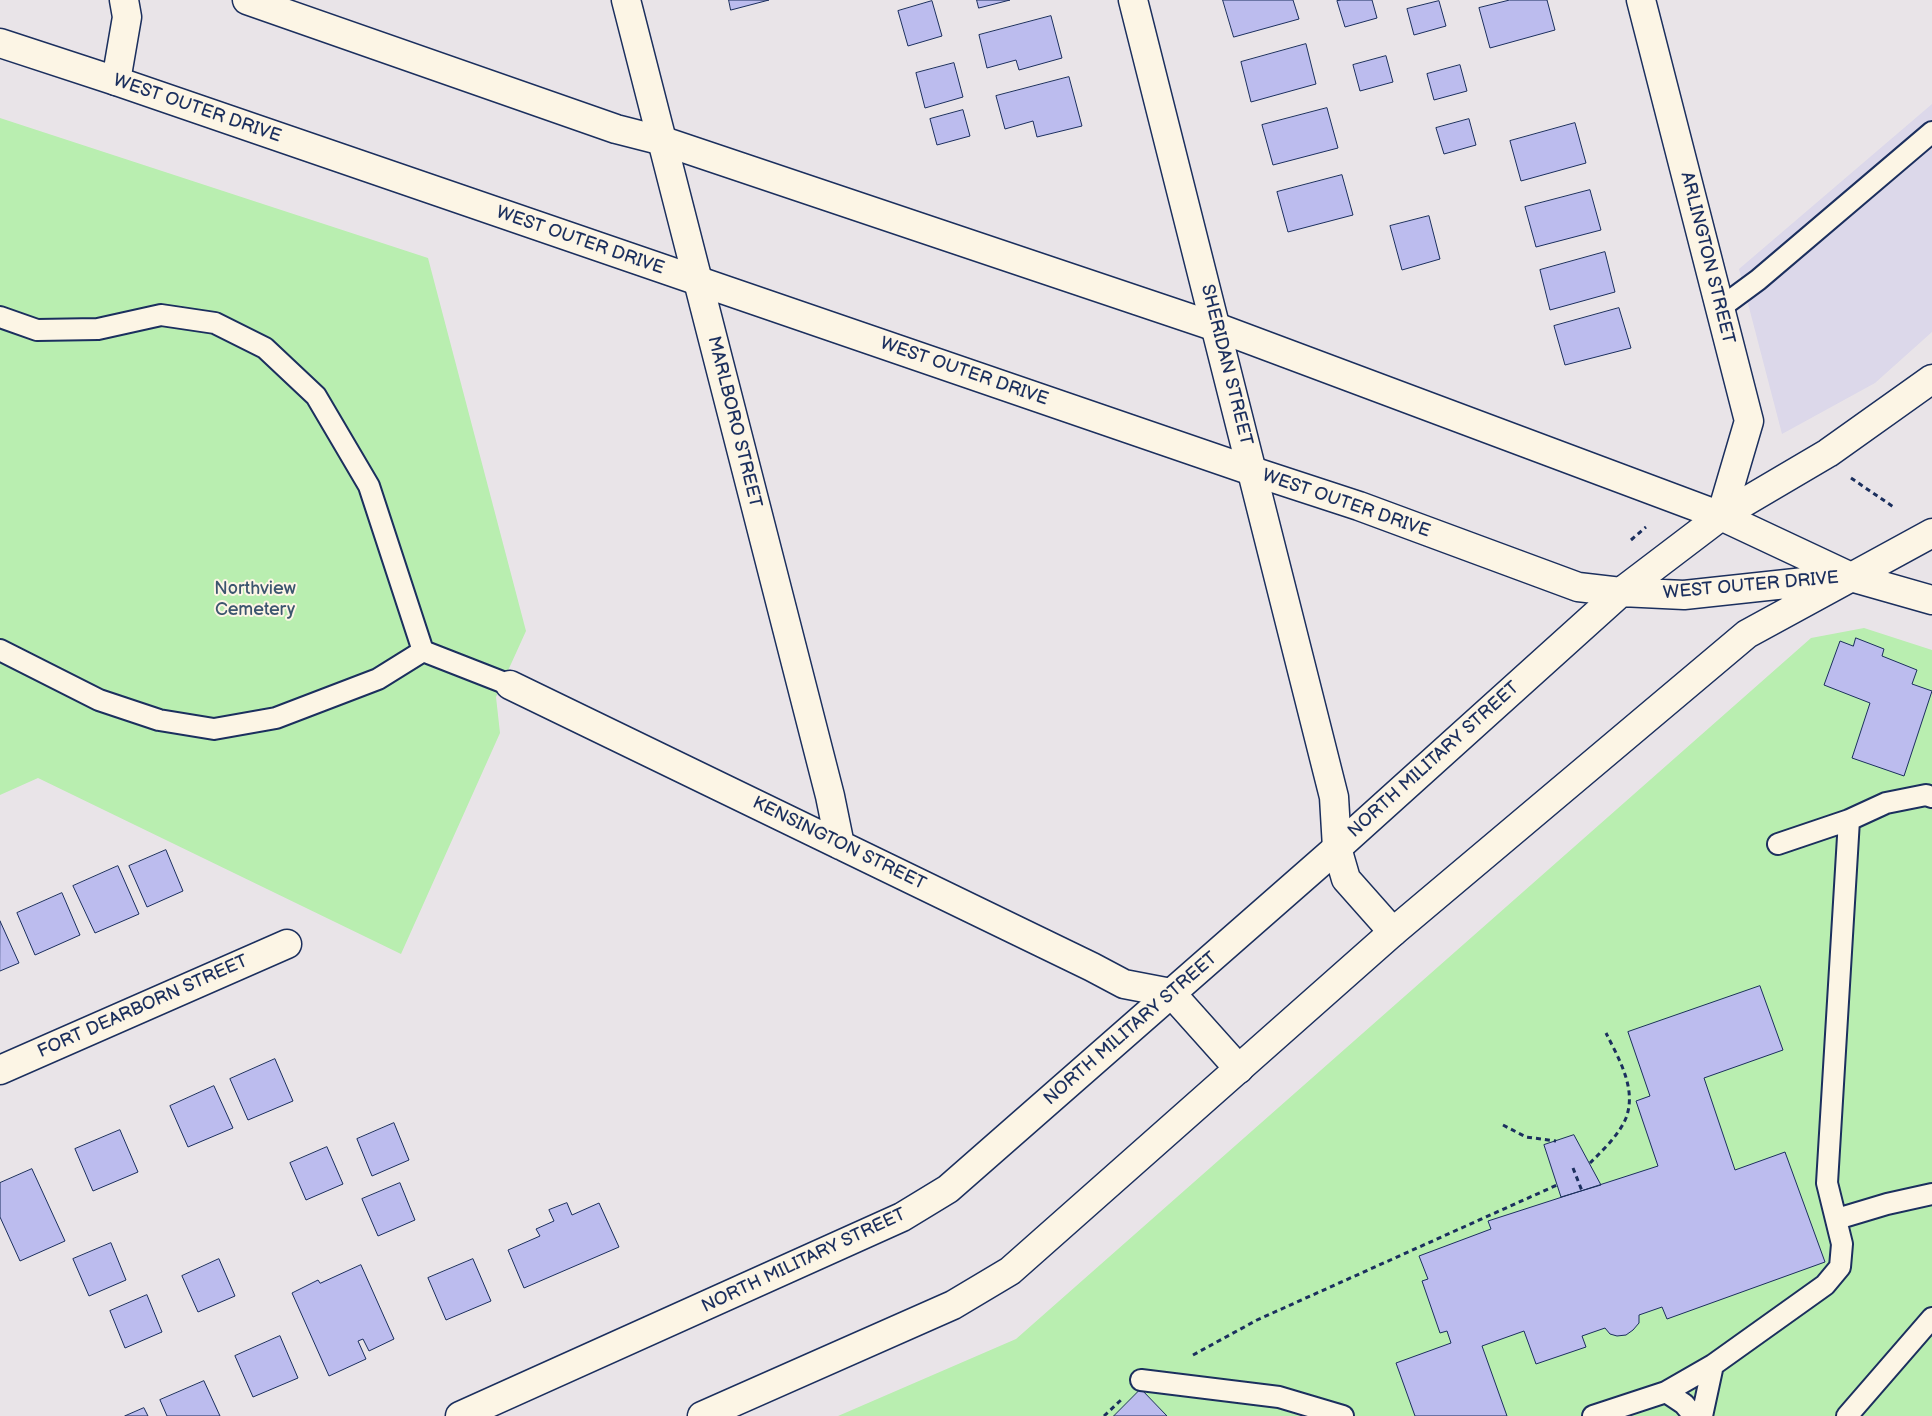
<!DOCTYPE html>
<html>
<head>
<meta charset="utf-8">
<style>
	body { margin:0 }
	canvas { display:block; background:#e9e4e8 }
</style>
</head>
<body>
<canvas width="1932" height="1416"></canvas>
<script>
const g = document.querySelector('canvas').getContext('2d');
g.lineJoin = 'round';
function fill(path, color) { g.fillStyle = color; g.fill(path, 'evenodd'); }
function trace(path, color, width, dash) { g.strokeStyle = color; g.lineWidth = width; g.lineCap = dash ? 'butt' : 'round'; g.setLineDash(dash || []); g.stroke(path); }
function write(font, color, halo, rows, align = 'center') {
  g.font = font + ' "Balsamiq Sans",sans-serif'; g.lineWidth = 4; g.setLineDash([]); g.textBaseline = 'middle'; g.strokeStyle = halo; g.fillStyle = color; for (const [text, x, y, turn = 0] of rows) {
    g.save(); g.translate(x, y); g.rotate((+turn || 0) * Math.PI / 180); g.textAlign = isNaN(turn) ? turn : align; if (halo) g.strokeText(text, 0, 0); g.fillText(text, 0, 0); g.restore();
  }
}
fill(new Path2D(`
	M1932,104V332L1875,383L1782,434L1739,269Z`), '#dcd8ea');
fill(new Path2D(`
	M0,118L428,258L526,631L496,697L500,733L401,954L38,778L0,795Z
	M1864,628L1932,650V1416H838L1016,1339L1811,638Z`), '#b9eeb0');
const building = new Path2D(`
	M729,0H769L731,10Z
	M977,0H1010L979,8Z
	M1223,0H1293L1299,19L1234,37Z
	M1342,0H1372L1377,18L1345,27L1337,1Z
	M1510,0H1547L1555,30L1490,48L1479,8Z
	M932,1L942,36L908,46L898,11Z
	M1439,1L1446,26L1414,35L1407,9Z
	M1051,16L1062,58L1019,70L1016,60L987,68L979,35Z
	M1306,44L1316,84L1251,102L1241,62Z
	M1386,56L1393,82L1360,91L1353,65Z
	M954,63L963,97L925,108L916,73Z
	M1460,65L1467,91L1434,100L1427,74Z
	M1069,77L1082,126L1037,137L1033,121L1005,129L996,96Z
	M1327,108L1338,148L1273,165L1262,125Z
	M963,110L970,136L937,145L930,119Z
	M1469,119L1476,145L1444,154L1436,128Z
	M1575,123L1586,163L1521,181L1510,141Z
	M1342,175L1353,215L1288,232L1277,192Z
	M1590,190L1601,230L1536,247L1525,207Z
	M1429,216L1440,259L1402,270L1390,226Z
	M1605,252L1615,292L1550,310L1540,270Z
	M1619,308L1631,348L1565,365L1554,326Z
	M1856,638L1884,649L1882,656L1917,670L1912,684L1932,691L1904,776L1852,758L1870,703L1824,685L1840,641L1853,646Z
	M166,850L183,891L147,907L129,866Z
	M118,866L139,914L95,933L73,886Z
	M62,893L80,935L35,955L17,913Z
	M0,921L19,963L0,971Z
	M1760,986L1783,1050L1704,1078L1735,1170L1785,1152L1825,1262L1667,1319L1662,1307L1639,1315V1323L1633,1330L1626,1335L1617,1336L1610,1334L1605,1328L1582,1336L1586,1347L1536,1364L1524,1331L1482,1346L1507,1416H1415L1396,1363L1451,1343L1447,1331L1440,1333L1422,1281L1428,1279L1419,1256L1491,1229L1488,1221L1658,1166L1636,1101L1650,1096L1628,1032Z
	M275,1059L293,1101L248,1120L230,1079Z
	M214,1086L233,1128L188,1147L170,1106Z
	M394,1123L409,1160L372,1176L357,1139Z
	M120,1130L138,1172L93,1191L75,1149Z
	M1574,1135L1601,1185L1561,1197L1544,1145Z
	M327,1147L343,1184L306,1200L290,1163Z
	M32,1169L65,1241L20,1261L0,1217V1183Z
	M400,1183L415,1220L378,1236L362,1199Z
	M567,1203L572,1215L599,1203L619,1247L524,1288L508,1250L540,1236L536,1229L554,1221L549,1210Z
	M111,1243L126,1280L89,1296L73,1259Z
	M219,1259L235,1296L198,1312L182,1276Z
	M473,1259L491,1301L446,1320L428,1278Z
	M361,1265L394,1339L369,1351L363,1339L358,1341L366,1359L329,1376L292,1293L318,1280L320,1283Z
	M147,1295L162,1332L125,1348L110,1311Z
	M280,1336L298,1378L253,1397L235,1356Z
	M204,1381L220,1416H167L160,1400Z
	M1141,1389L1167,1416H1114Z
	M144,1408L148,1416H125Z`);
fill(building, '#bcbcee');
trace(building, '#1b2f5e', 1);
const lane = new Path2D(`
	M1720,308L1758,280L1932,132
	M0,317L37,330L98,329L161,315L215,323L265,348L316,396L369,486L423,651
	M0,650L99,700L159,720L214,729L276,718L378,679L423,651
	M423,651L510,685
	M1778,844L1849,820
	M1837,1219L1887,1204L1932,1194
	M1141,1380L1279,1397L1343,1416
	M1666,1392L1684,1404L1694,1416
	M1593,1416L1666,1392L1713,1365L1825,1285L1840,1267L1842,1244L1827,1183L1849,820L1886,803L1926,795L1932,797
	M1702,1416L1713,1365
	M1847,1416L1932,1318`);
const street = new Path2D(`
	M626,0L830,796L840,845
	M1133,0L1334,797L1337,848L1346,879L1393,932
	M1641,0L1749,421L1721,516
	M116,81L127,17L124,0
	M510,685L1092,967L1124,984L1171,993L1239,1069
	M0,1070L287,944`);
const secondary = new Path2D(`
	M247,0L616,129L663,141L1216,327L1721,516L1851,577L1932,600
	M0,43L116,81L1252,471L1359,506L1578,587L1621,592L1684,595L1851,577
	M460,1416L902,1217L948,1189L1337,848L1621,592L1721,516L1828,453L1932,379
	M702,1416L953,1305L1010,1271L1393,932L1747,634L1932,533`);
trace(lane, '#1b2f5e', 24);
trace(street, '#1b2f5e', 31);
trace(secondary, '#1b2f5e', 31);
trace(new Path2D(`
	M1851,478L1895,508
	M1631,540L1646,527
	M1503,1125L1526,1137L1556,1141
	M1590,1163C1603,1150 1619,1135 1626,1118C1637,1089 1619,1059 1606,1033
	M1573,1168L1582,1191
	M1193,1355L1257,1320L1557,1185
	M1104,1416L1121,1400`), '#1b2f5e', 3, [5, 4]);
trace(lane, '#fcf5e5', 20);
trace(street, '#fcf5e5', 28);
trace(secondary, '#fcf5e5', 28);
write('18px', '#1b2f5e', '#fcf5e5', [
	["WEST OUTER DRIVE",197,109,19],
	["WEST OUTER DRIVE",580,241,19],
	["ARLINGTON STREET",1707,258,76],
	["SHERIDAN STREET",1226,365,76],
	["WEST OUTER DRIVE",964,372,19],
	["MARLBORO STREET",734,422,76],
	["WEST OUTER DRIVE",1346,504,19],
	["WEST OUTER DRIVE",1751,586,-5],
	["NORTH MILITARY STREET",1434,760,-42],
	["KENSINGTON STREET",839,844,26],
	["FORT DEARBORN STREET",143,1007,-24],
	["NORTH MILITARY STREET",1131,1029,-41],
	["NORTH MILITARY STREET",804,1261,-25]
]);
write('18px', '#3b556e', '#fcf5e5', [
	["Northview",255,589],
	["Cemetery",255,610]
]);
</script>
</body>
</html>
